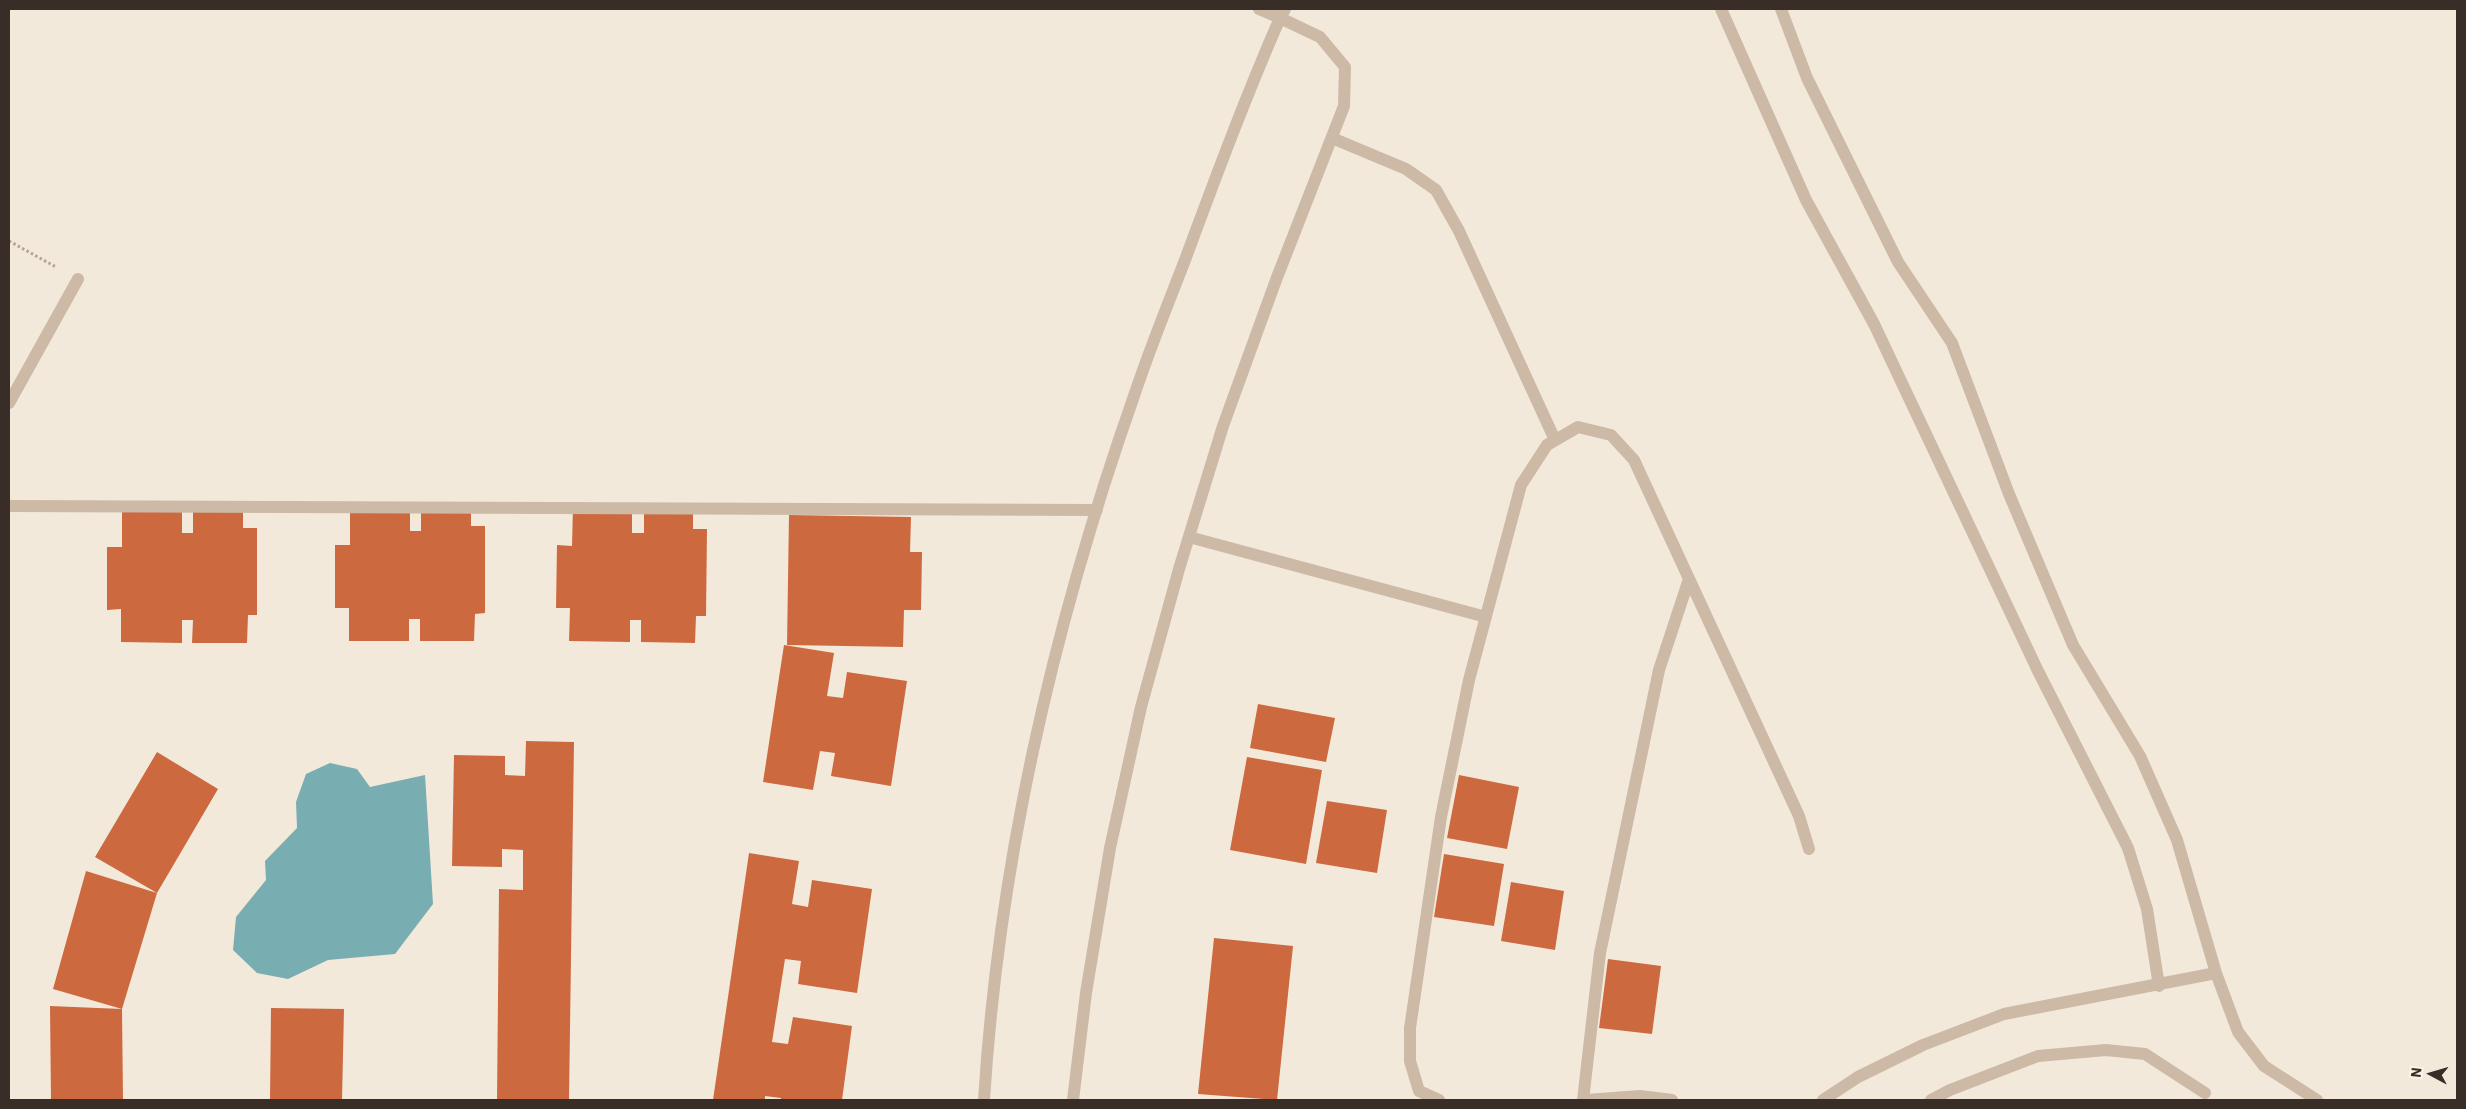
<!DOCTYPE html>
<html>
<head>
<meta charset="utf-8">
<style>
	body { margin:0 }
	#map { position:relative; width:2466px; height:1109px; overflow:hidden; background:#f3e9db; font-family:"IBM Plex Sans",sans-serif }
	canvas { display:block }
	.frame { position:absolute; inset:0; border:10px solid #382d27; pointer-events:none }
	.north { position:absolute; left:2406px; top:1049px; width:50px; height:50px; -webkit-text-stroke:4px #fbf3e8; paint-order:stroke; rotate:276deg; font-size:14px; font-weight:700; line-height:20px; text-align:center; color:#382d27 }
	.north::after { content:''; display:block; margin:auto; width:18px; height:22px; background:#382d27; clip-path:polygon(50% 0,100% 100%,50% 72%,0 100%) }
</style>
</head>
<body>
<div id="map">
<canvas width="2466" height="1109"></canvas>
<div class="frame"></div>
<div class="north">N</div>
</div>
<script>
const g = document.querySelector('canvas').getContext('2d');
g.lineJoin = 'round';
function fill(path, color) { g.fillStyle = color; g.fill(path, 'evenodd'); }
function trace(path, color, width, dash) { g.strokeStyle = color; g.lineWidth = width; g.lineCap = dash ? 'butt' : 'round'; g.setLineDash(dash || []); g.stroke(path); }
fill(new Path2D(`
	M330,763L357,769L370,787L425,775L433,904L395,954L328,960L288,979L257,973L233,950L236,917L266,880L265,861L297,828L296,802L306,774Z`), '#78adb2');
fill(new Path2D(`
	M350,507L410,509V531H421V508H471V526H485V613L475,614L474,641H420V619H409V641H349V608H335V545H350Z
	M573,507L632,510V533H644V509L693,510V529H707L706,616H696L695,643L641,642V620H630V642L569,641L570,608H556L557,545L572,546Z
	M122,509L182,510V533H193V509L243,510V528H257V615H248L247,643H192L193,620H182V643L121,642V609L107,610V547H122Z
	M789,515L911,517L910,552H922L921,610H904L903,647L787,645Z
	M784,645L834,653L827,696L843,698L847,672L907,681L891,786L831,776L835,753L820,751L813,790L763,782Z
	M1258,704L1335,718L1326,762L1250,748Z
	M526,741L574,742L569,1100H497L499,889L523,890V850L502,849V867L452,866L454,755L505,756V775L525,776Z
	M157,752L218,789L157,893L95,857Z
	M1247,757L1322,770L1306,864L1230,850Z
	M1459,775L1519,787L1507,849L1447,838Z
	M1327,801L1387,810L1377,873L1316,863Z
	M749,853L799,861L792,904L808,907L812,880L872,889L857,993L798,984L801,961L785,959L772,1042L788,1044L793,1017L852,1026L842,1100H781V1098L765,1096V1100H713Z
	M1444,854L1504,864L1494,926L1434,917Z
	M86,871L157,893L122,1009L123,1100H51L50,1006L122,1009L53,989Z
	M1511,882L1564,891L1555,950L1501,941Z
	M1214,938L1293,946L1277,1100L1198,1094Z
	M1608,959L1661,966L1652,1034L1599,1028Z
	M271,1008L344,1009L342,1100H270Z`), '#cd693f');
trace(new Path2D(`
	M9,241L56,267`), '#b8a390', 3, [2.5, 2.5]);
trace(new Path2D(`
	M1259,9L1280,18L1285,9
	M1721,9L1806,200L1874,324L2038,671L2128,848L2147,909L2159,986
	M1781,9L1807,78L1898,262L1952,343L2009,494L2073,645L2140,756L2177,840L2216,973L2238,1032L2264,1066L2317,1100
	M1332,138L1406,169L1436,190L1459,231L1555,440
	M9,403L78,279
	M9,506L1097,510
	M1189,537L1486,617
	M984,1100C999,860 1055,620 1135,393C1150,348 1168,304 1185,260C1215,179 1245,98 1280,18L1320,37L1345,67L1344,106L1276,280L1223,426L1179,569L1141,707L1110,848L1086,993L1073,1100
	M1439,1100L1419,1091L1410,1061V1028L1441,817L1469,680L1521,485L1547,445L1578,427L1611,435L1634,460L1799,816L1809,849
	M1583,1100L1600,953L1659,670L1689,579
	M1587,1100L1640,1096L1672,1100
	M1823,1100L1858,1077L1923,1045L2004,1014L2216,973
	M1931,1100L1950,1090L2038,1056L2106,1050L2145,1054L2205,1093`), '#ccb9a6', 12);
</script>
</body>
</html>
